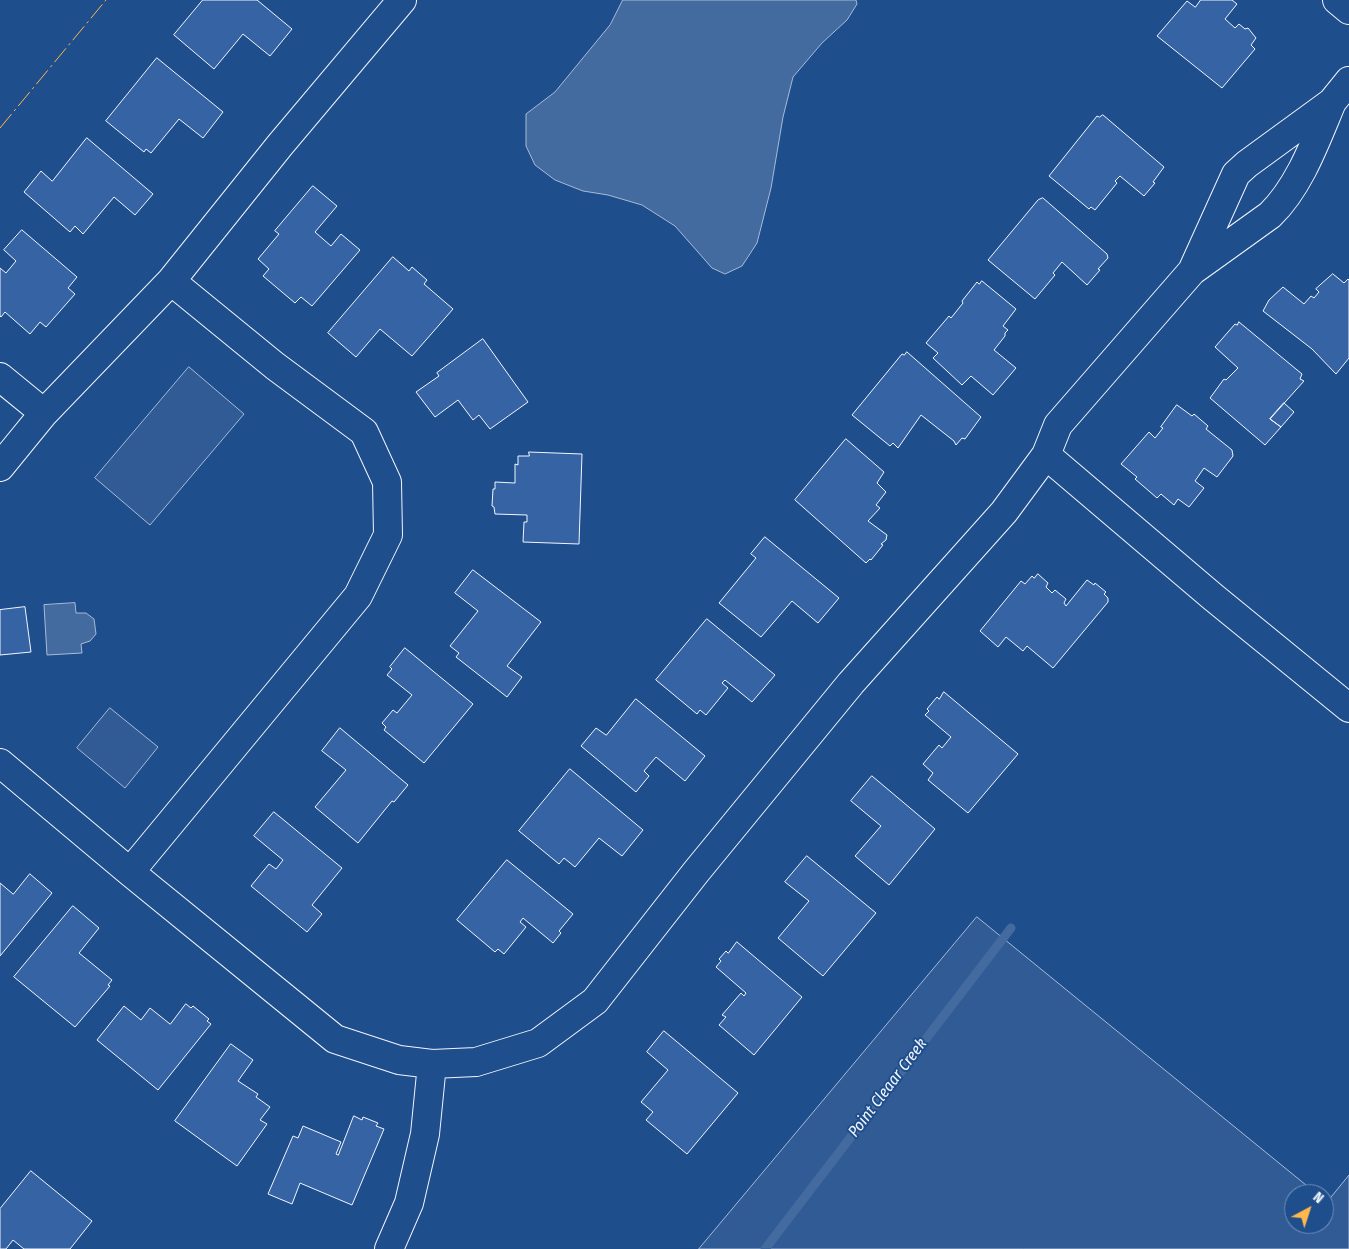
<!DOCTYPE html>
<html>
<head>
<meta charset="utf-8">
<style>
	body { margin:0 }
	#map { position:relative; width:1349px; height:1249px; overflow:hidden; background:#1f4e8c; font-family:"Fira Sans Condensed",sans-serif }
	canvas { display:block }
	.north { position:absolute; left:1284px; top:1184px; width:50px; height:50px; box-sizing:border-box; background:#1f4e8c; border:1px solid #7391ba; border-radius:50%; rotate:40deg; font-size:14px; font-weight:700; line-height:20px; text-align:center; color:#f2f6ff }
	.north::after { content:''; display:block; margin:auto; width:18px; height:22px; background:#ffb74d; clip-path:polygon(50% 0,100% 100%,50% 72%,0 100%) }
</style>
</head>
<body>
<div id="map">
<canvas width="1349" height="1249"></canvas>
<div class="north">N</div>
</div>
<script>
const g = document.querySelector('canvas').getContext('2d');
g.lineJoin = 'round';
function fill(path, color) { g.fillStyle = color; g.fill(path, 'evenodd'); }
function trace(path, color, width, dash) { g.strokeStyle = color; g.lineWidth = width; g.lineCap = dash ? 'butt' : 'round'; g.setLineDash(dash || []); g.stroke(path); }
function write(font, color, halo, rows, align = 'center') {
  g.font = font + ' "Fira Sans Condensed",sans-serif'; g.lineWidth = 4; g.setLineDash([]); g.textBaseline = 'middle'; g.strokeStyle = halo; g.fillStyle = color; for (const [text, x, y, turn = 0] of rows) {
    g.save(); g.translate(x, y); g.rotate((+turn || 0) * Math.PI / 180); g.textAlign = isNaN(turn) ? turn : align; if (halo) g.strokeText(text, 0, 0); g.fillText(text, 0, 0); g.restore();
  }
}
const built = new Path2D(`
	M189,367L244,414L150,525L95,478Z
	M110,708L158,747L125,788L77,748Z
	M977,917L1317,1194H1294V1224H1324V1200L1327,1202L1349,1175V1249H699Z`);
fill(built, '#305b95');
trace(built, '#a8bbd7', 1);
const water = new Path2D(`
	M623,0H856L857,4L847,20L822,43L793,77L783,117L771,188L757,243L742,266L725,274L712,268L675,226L642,205L608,195L583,191L555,180L535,165L526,146V114L555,92L610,25Z
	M75,603L76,613H86L94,619L96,634L90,641L81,644L82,653L47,655L44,605Z`);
fill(water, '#446ba0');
trace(water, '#a8bbd7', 1);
trace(new Path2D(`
	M765,1249L1011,928`), '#446ba0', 9);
const building = new Path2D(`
	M203,0H257L292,29L270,56L243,34L214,69L174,35Z
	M1201,0H1232L1237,4L1225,19L1235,28L1239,24L1245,29L1248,28L1256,38L1251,45L1255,49L1222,88L1157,36L1187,1L1195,7Z
	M157,58L223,112L203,138L179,119L151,153L146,149L144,152L106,121Z
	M1103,115L1164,167L1153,182L1155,183L1144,196L1120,176L1115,181L1117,183L1095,210L1091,207L1089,209L1049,176L1097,116L1099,117Z
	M87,138L153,194L135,215L114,197L83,234L75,226L70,232L24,192L41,171L52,181Z
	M313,186L337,206L315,232L331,246L341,234L360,250L312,306L301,297L295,303L263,276L269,269L258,259L279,234L275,231Z
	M1043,198L1107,254L1108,258L1098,269L1100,270L1087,285L1062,262L1053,273L1055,275L1035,299L988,260L1038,200Z
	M22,230L77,277L68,288L75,294L46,327L40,322L30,334L5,312L1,317L0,316V268L6,273L16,261L4,250Z
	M393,257L409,271L412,267L427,280L424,284L453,309L412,356L380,329L356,357L328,333Z
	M1333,274L1344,283L1348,279L1349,280V358L1336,374L1312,349L1263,311L1269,300L1283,287L1304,304L1311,296L1314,298L1319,292L1316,289Z
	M982,281L1016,309L1003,326L1008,330L1005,333V336L994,350L1016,368L993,395L971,376L962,385L933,358L938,353L926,343L949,316L951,318L963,303L962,301L977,282L979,284Z
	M1239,322L1302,374L1300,379L1304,381L1270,419L1281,427L1265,445L1210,398L1224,379L1226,380L1238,368L1215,347L1235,324L1237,325Z
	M483,339L528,402L490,429L479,415L473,420L458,400L435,417L416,392L439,376L437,373Z
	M907,352L981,417L965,439L962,438L956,445L954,441L921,415L898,448L893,443L890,446L852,415L902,354L904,355Z
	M1284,403L1294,412L1281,427L1270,419Z
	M1177,405L1192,416L1194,414L1208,426L1206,429L1232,450L1233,456L1217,477L1204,468L1195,481L1204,488L1189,507L1178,499L1174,505L1161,494L1157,498L1135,479L1137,477L1121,464L1149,432L1155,438L1163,428L1161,427Z
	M846,439L884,472L877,483L886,492L876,505L880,508L868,521L887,535L886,540L881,544L883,545L871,560L870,559L866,563L795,500Z
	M529,452L582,454L579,544L523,542L524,522H527V515L495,514L494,507L492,506L493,489H495V482L515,483V464L518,465V456H529Z
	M765,537L839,598L818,623L792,601L761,637L719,603L756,558L751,554Z
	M473,570L541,622L507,666L522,677L507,697L456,657L459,653L450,646L478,611L455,593Z
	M1038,574L1048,583L1046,587L1052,593L1055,590L1066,599L1064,603L1066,606L1087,580L1094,585L1095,583L1106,592L1104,594L1108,598V602L1053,668L1027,646L1023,651L1006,637L998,647L980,631L1021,581L1025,584L1032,576L1034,578Z
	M25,607L31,652L0,655V610Z
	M707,619L775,675L752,702L725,680L722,683L728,688L706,715L700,710L697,714L656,680Z
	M405,648L473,704L424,763L384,730L386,727L382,723L393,710L397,713L412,695L387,675L392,669L390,667Z
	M944,692L1018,754L968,813L928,780L933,773L923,764L939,745L942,748L951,737L925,715L929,711L927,709L937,697L939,699Z
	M636,699L705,756L685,781L656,757L644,771L649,776L636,792L581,746L596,728L606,735Z
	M340,728L408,785L394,802L392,801L358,843L315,807L346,770L322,751Z
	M570,769L643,830L622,856L599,838L575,867L564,858L559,864L519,831Z
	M872,776L935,829L889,885L855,856L881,826L851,801Z
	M274,812L342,868L312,905L322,914L307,932L251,886L269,864L276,869L283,860L254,836Z
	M807,856L876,913L823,976L778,938L809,901L785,882Z
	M507,860L573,914L559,931L561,933L553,943L523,918L520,922L526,927L504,954L498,949L495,952L457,920Z
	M30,874L52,893L0,956V883L13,894Z
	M73,906L99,928L79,953L112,980L108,985L110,986L75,1027L14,977Z
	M737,942L802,997L754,1055L719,1025L726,1017L722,1015L741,993L744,996L746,993L716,967L721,961L719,959L726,951L728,953Z
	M186,1004L191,1008L193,1006L209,1019L207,1021L211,1024L158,1090L97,1040L124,1006L141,1020L150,1008L170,1024Z
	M664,1031L738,1093L687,1154L646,1120L653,1112L641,1102L668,1070L647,1052Z
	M231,1044L253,1060L238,1081L258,1094L256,1097L270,1107L260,1120L267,1124L237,1166L175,1121Z
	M354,1116L362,1120L363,1117L378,1123L376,1126L384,1129L352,1205L300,1183L292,1204L268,1194L293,1136L298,1138L303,1126L341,1142L336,1154L338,1155Z
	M31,1171L92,1221L70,1249H24L13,1240L6,1249H0V1209Z`);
fill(building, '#3563a3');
trace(building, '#f2f6ff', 1);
const minor = new Path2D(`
	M1337,0L1349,10
	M1193,269L1236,174L1247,164L1332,102L1349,81
	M0,377L44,413L171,281L280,145L402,0
	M1046,455L1213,597L1349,708
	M0,467L44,413
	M0,763L130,872L335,1039L399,1060L432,1064L476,1062L538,1043L595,1001L696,872L851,683L1004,512L1046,455L1058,425L1192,271L1270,215C1300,186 1316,140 1332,102
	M130,872L358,596L388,535L387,482L364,432L275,366L171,281
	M389,1249L409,1203L425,1134L432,1064`);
trace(minor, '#f2f6ff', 30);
trace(minor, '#1f4e8c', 28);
trace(new Path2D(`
	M0,128L106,0`), '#ffb74d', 1, [18, 4, 2.5, 4]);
write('italic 16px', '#f2f6ff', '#1f4e8c', [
	["Point Cleaar Creek",888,1088,-53]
]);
</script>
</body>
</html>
